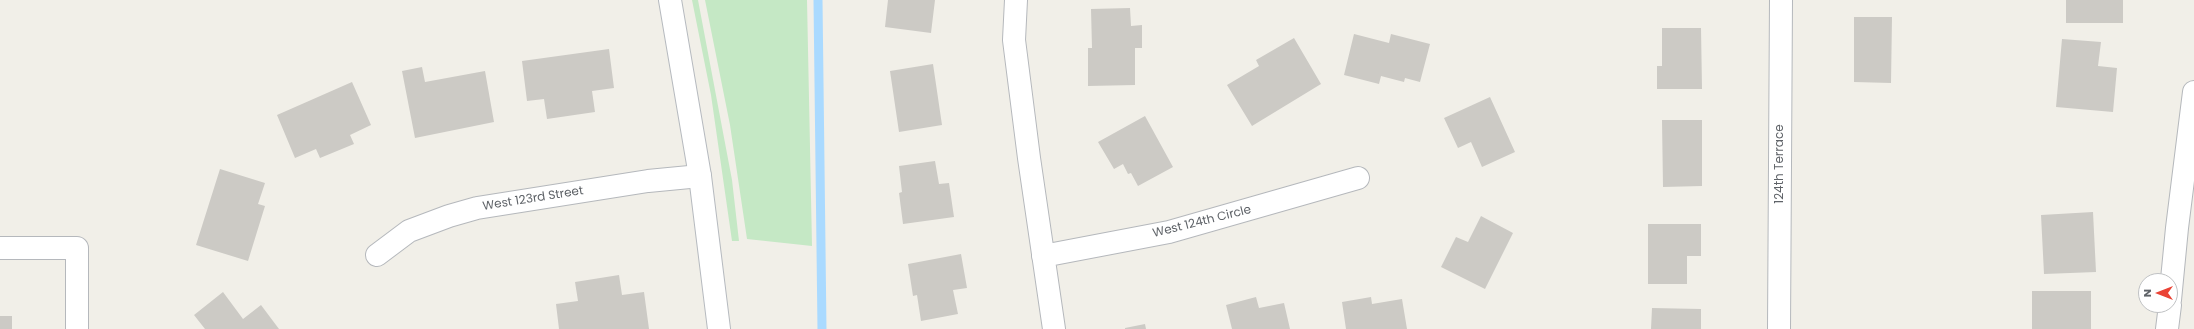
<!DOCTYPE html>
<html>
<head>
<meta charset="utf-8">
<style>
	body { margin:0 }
	#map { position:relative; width:2194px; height:329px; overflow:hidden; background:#f1efe8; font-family:Poppins,sans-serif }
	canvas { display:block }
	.north { position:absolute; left:2138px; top:273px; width:40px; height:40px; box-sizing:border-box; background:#fff; border:1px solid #bfc1c3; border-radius:50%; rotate:270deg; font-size:11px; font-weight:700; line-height:16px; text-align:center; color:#5f6368 }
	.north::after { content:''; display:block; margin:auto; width:14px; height:18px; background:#ea4335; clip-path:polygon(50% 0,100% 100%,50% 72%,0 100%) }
</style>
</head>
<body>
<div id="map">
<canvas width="2194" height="329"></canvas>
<div class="north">N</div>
</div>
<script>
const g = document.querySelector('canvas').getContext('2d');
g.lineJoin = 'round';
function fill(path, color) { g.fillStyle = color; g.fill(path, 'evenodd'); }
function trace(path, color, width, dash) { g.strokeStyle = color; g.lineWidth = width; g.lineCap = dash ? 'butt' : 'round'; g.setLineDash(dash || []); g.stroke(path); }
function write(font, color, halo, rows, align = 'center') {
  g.font = font + ' Poppins,sans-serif'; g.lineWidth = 3; g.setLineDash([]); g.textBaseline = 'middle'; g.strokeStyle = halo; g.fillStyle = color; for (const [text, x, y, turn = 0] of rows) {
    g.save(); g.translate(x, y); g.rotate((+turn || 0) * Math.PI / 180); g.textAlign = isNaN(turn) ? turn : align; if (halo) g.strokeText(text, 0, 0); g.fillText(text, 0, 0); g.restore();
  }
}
fill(new Path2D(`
	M692,0H698L732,180L739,241H732L711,95Z
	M705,0H807L812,246L747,239L730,125Z`), '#c5e8c5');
trace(new Path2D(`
	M818,0L822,329`), '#aadaff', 9);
fill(new Path2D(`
	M888,0H935L931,33L885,27Z
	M2066,0H2123V23H2066Z
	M1130,8L1131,26L1142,25V48H1135V85L1088,86V48H1092L1091,9Z
	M1854,17H1892L1891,83L1854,82Z
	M1662,28H1701L1702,89H1657V66H1662Z
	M1354,34L1389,43L1391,34L1430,44L1420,82L1405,78L1404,82L1381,76L1379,84L1344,75Z
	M1294,38L1321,84L1252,126L1227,85L1259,66L1256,60Z
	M2062,39L2101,42L2098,66L2117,68L2113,112L2056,107Z
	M609,49L614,88L592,91L595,112L547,119L544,99L527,101L522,61Z
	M933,64L942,125L899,132L890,71Z
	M422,67L425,82L485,71L494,122L415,138L402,71Z
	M352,82L371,125L350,135L354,144L320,158L316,149L295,158L277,115Z
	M1490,97L1515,152L1482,167L1471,142L1458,148L1444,118Z
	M1145,116L1173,167L1138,186L1131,173L1128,174L1123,164L1114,169L1098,142Z
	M1662,120H1702V186L1663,187Z
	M935,161L939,184L949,183L954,217L903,224L899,193L902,192L899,166Z
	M220,169L265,183L258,204L265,206L248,261L196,245Z
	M2093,212L2096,272L2044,274L2041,215Z
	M1481,216L1513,233L1485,289L1441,267L1456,237L1468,242Z
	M1648,224H1701V256H1687V284H1648Z
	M961,254L967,288L953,290L958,314L921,321L917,295L913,296L908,264Z
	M619,275L622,295L644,292L649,329H559L556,304L578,301L575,282Z
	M2032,291H2091V329H2032Z
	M223,292L243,319L261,305L279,329H205L194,315Z
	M1256,297L1259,308L1284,303L1290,329H1232L1226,305Z
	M1371,297L1372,304L1402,299L1407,329H1346L1342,302Z
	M1652,308L1701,309V329H1651Z
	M0,316H12V329H0Z
	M1145,324L1146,329H1125V328Z`), '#cccac5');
const street = new Path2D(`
	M1016,0L1014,40L1029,158L1054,329
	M0,248H77V329
	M377,255L409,231L449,216L477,208L648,181L700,176
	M1043,256L1169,232L1358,178
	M2170,300L2177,228L2194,92
	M1779,329L1781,0
	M2167,329L2170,305`);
const secondary = new Path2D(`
	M670,0L700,176L719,329`);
trace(street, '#b5b8bc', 24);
trace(secondary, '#b6babf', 24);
trace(street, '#fff', 22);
trace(secondary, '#fff', 22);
write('12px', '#5f6368', '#fff', [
	["124th Terrace",1780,164,-90],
	["West 123rd Street",533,199,-9],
	["West 124th Circle",1202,222,-14]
]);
</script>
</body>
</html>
